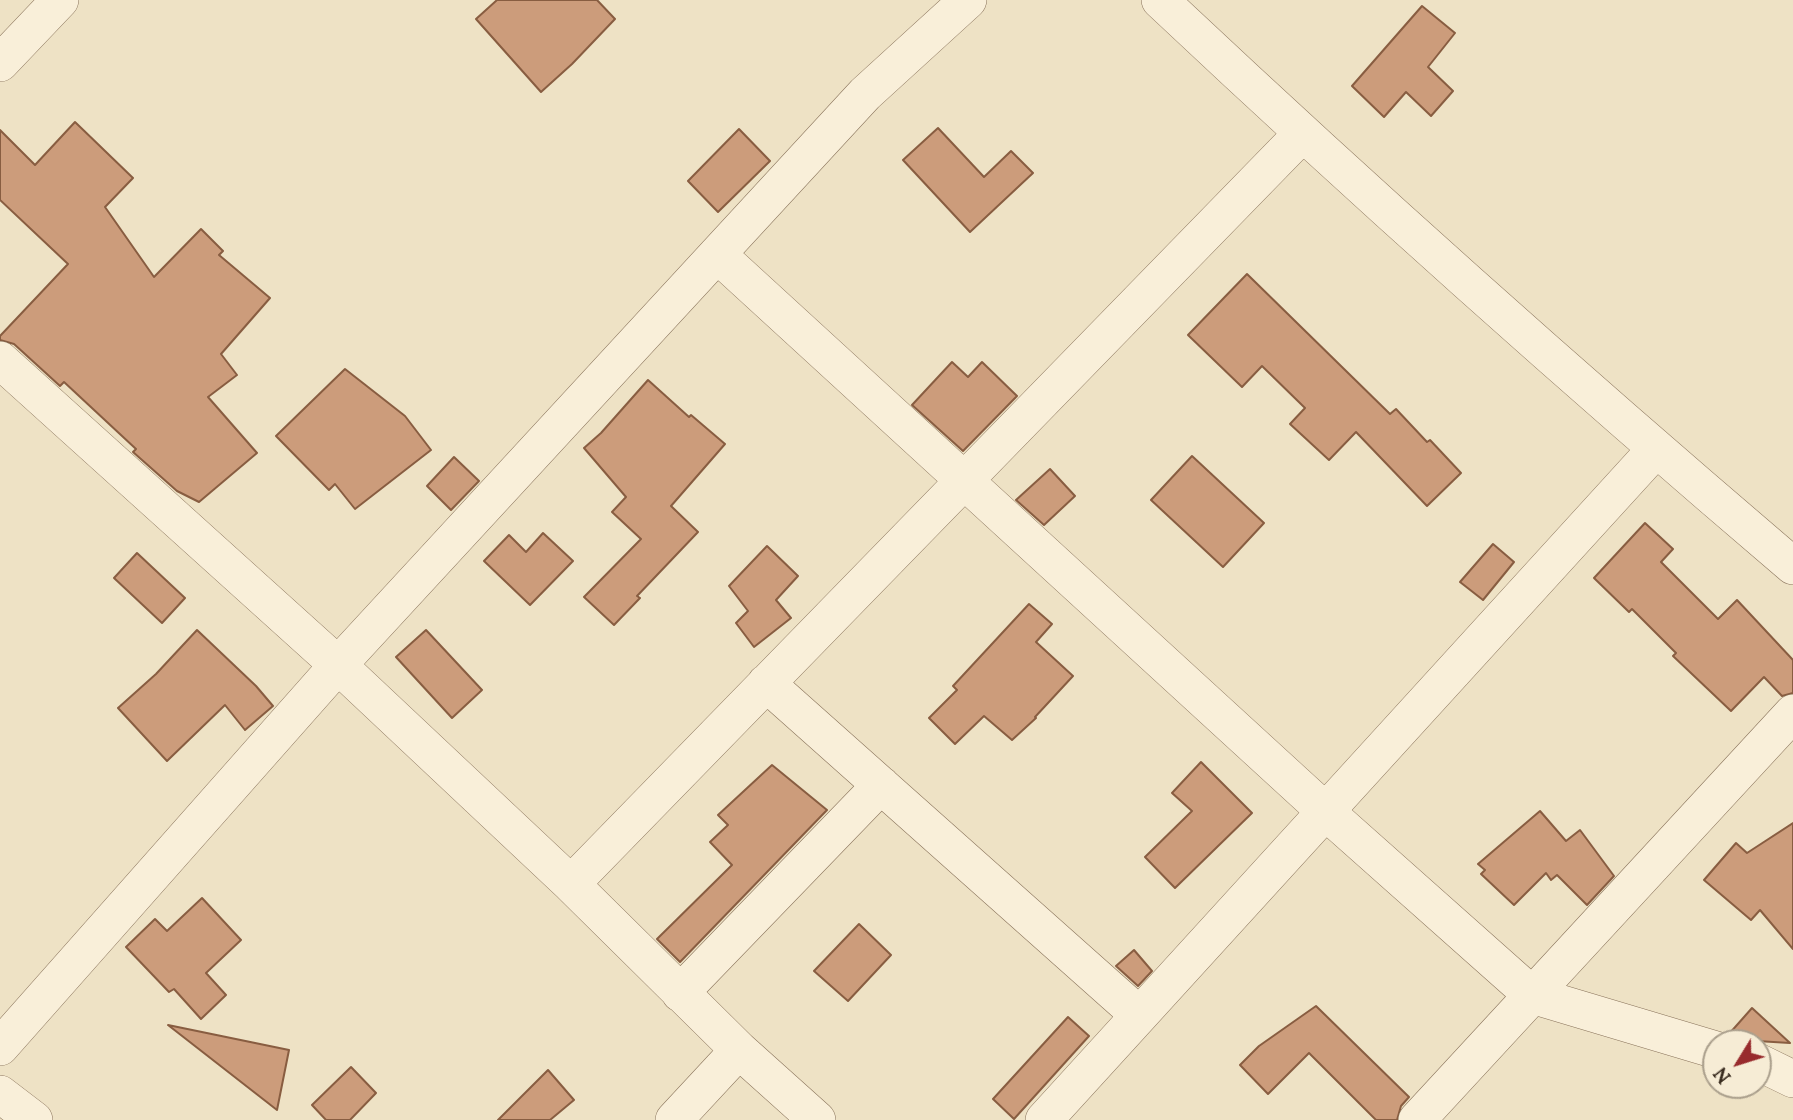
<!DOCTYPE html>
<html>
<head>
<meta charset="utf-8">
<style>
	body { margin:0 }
	#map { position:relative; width:1793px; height:1120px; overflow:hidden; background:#eee2c5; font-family:Lora,serif }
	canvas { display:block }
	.north { position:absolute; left:1702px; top:1029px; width:70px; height:70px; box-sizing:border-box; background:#f6ecd5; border:2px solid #aa9f8c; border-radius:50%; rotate:232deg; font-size:19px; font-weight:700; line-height:28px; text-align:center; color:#392c1f }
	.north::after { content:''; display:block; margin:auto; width:24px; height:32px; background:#982b2d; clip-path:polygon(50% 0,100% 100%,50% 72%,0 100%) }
</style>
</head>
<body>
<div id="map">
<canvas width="1793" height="1120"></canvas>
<div class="north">N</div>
</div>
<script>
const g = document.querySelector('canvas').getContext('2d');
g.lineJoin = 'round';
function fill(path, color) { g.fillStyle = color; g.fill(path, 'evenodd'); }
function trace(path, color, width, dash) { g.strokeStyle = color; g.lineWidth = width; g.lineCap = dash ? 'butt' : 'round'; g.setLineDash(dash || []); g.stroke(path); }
const building = new Path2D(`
	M497,0H597L615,19L572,64L541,92L476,19Z
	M1422,6L1455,33L1428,67L1453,91L1431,116L1406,92L1384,117L1352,86Z
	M75,122L133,178L105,207L154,277L201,229L223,251L219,255L270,298L221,354L237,375L208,397L257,453L199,502L177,491L133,452L136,449L64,382L60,386L14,344L0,340V336L68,264L0,200V130L35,165Z
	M938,128L984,177L1011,151L1033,173L970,232L903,160Z
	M739,129L770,161L718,212L688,181Z
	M1247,274L1390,414L1396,409L1427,442L1430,440L1461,473L1427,506L1356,432L1329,460L1290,424L1305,408L1262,366L1242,387L1188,335Z
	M952,362L968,377L982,362L1017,396L963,451L912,405Z
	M345,369L405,416L431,450L355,509L335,484L329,490L276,436Z
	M648,380L689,417L691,415L725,444L671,506L698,532L637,596L640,598L614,625L584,597L641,539L612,512L626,497L584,448L601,433Z
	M1192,456L1264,523L1223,567L1151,500Z
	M454,457L479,481L451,510L427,486Z
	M1050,469L1075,496L1044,525L1016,500Z
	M1645,523L1673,549L1661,562L1718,619L1737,600L1793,660V693L1782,696L1764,677L1731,711L1673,656L1676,653L1632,609L1629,612L1594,578Z
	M543,533L573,561L530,605L484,561L509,535L526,552Z
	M1493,544L1514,562L1483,600L1460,582Z
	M767,546L798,576L776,600L791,618L754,647L736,623L748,611L729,586Z
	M137,553L185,598L162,623L114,578Z
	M1029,604L1052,624L1036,642L1073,676L1035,717L1036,718L1012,740L984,716L955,744L929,718L957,690L953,686Z
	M197,630L256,686L273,706L245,730L225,705L167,761L118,708L156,674Z
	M426,630L482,690L452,718L396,657Z
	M1201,762L1252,813L1175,888L1145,857L1192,811L1172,793Z
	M772,765L827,810L680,962L657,939L732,865L710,842L728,825L718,815Z
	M1540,811L1566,841L1580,830L1614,876L1587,905L1557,875L1551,880L1546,873L1514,905L1481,874L1485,870L1478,864Z
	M1793,823V949L1760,910L1751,920L1704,880L1736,843L1747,853Z
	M202,898L241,940L206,973L226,995L201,1019L174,989L169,992L126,947L155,919L167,931Z
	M859,924L891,955L848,1001L814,971Z
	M1134,950L1152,971L1138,986L1116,966Z
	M1316,1006L1409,1097L1401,1106L1397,1120H1376L1309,1053L1268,1094L1240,1065L1259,1046Z
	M1752,1008L1790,1043L1757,1041L1735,1043L1729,1034Z
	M1068,1017L1089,1036L1014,1119L993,1099Z
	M168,1025L289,1050L277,1110Z
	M351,1067L376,1093L350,1120H326L312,1105Z
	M548,1070L574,1100L550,1120H498Z`);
fill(building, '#cc9c7b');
trace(building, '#885d41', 2);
const street = new Path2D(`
	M1160,0C1366,194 1577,382 1793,566
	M0,63L60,0
	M718,255L1325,811L1532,995L1716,1050
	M0,360L338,665L571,884L739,1050L817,1120
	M766,683L1139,1015
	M571,884L1302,134
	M680,993L881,785
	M0,1047L338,665L865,94L968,0
	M1758,1062L1793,1079
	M0,1094L34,1120
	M674,1120L739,1050
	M1044,1120L1656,449
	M1417,1120L1793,713`);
trace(street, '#89735b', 38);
trace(street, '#f9efd9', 37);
</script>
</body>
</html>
